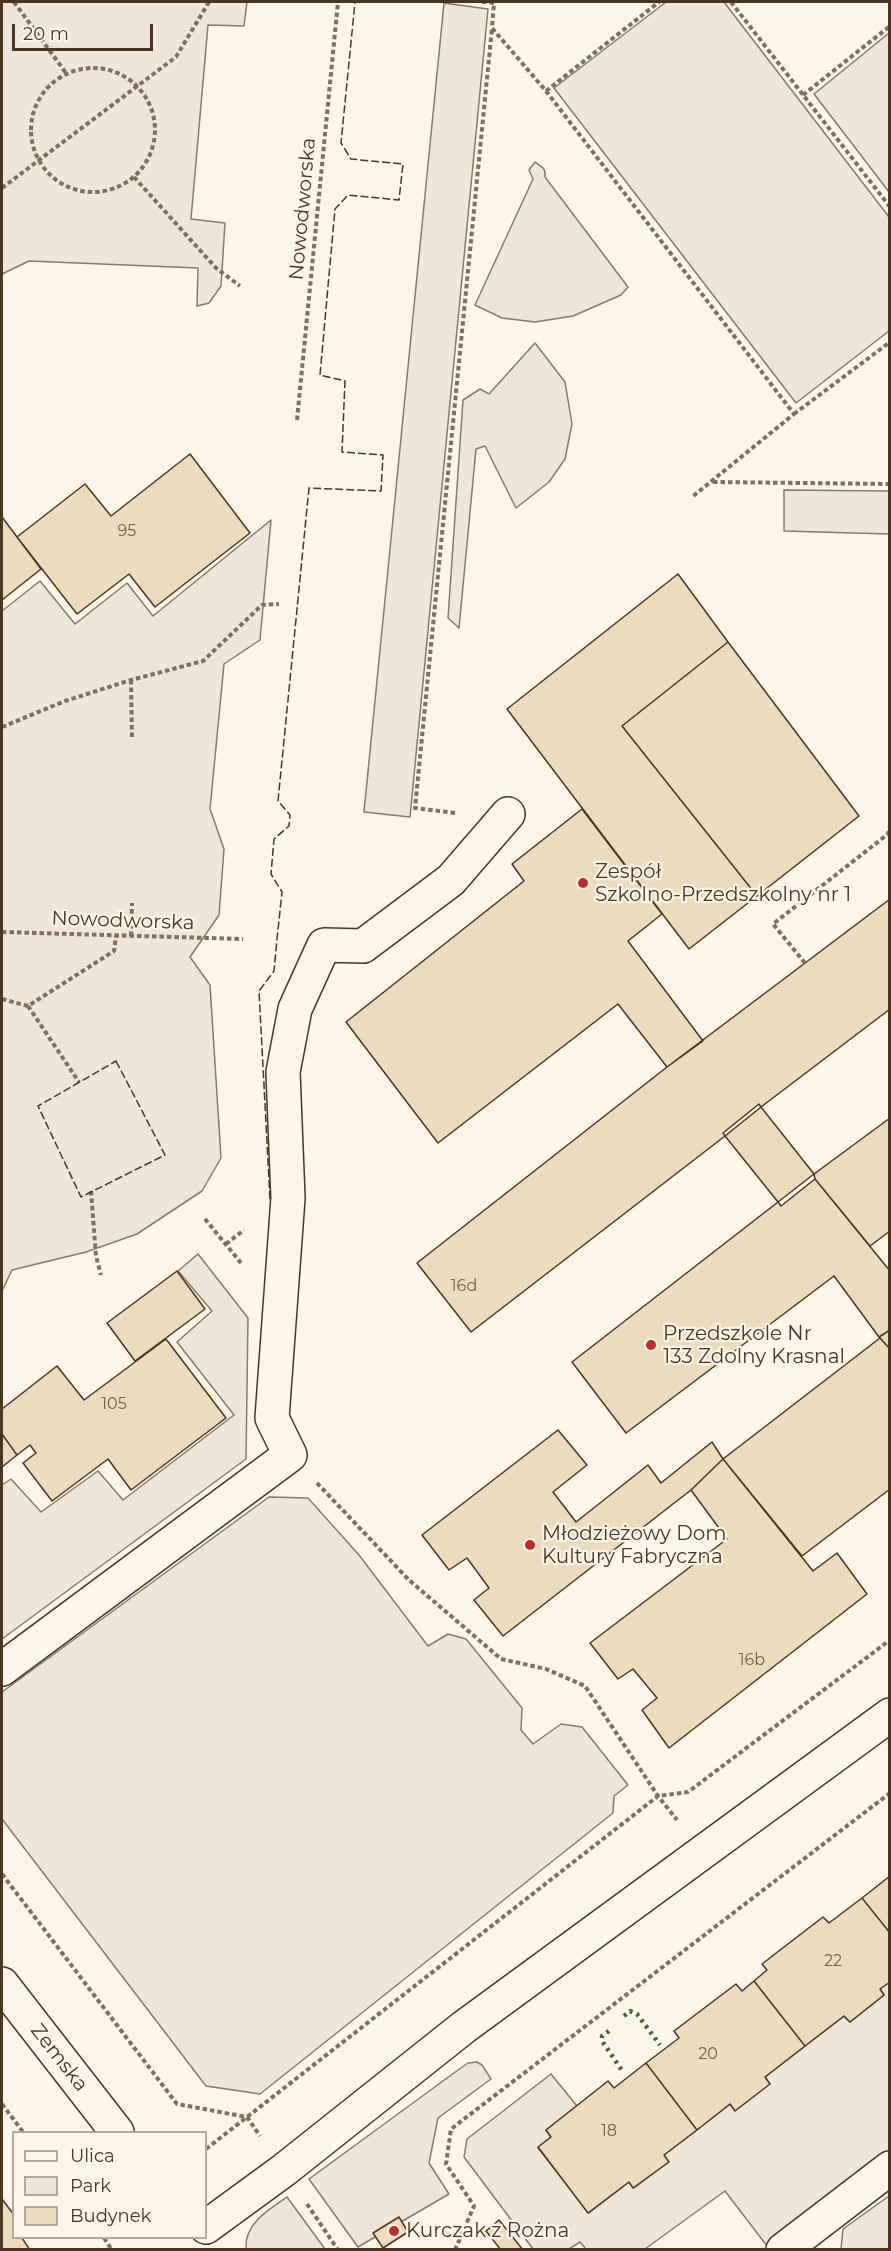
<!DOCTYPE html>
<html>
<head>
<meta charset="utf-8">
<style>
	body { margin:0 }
	#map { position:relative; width:891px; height:2251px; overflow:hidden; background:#fbf6e9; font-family:Montserrat,sans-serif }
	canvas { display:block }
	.frame { position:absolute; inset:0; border:3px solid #4a3520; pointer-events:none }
	.legend { position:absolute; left:12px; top:2131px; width:195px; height:108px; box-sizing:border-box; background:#fbf6e9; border:2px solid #b4a999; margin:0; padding:8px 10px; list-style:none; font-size:18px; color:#4a3520 }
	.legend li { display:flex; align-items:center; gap:12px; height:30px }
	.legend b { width:30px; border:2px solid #b4a999 }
	.scale { position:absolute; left:12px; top:24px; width:141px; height:27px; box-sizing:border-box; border:3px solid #4a3520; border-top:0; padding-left:8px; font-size:18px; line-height:21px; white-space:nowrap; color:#4a3520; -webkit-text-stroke:4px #fbf6e9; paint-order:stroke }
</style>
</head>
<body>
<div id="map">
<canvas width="891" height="2251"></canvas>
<div class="frame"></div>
<ul class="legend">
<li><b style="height:8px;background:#fbf6e9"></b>Ulica</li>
<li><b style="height:16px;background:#ede6d9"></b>Park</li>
<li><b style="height:16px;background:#ecdcbc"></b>Budynek</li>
</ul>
<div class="scale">20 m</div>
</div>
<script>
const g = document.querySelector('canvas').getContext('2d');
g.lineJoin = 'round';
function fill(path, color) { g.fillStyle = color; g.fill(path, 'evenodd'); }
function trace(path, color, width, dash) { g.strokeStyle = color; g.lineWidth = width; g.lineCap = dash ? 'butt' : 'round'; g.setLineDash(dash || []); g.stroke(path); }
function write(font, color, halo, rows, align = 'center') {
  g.font = font + ' Montserrat,sans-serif'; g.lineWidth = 4.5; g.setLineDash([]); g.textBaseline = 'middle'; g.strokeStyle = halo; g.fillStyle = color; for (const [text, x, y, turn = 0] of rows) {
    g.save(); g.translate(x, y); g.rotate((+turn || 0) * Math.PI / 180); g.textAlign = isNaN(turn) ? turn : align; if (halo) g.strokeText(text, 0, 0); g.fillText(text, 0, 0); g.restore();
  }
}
const green = new Path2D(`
	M2,2H247L244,26L208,25L191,219L225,223L221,286L209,303L197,306L198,268L29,261L2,274Z
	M666,2H724L889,217V331L796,403L554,88Z
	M444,3L488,9L410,817L364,812Z
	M889,33V192L814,94Z
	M535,162C542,167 546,168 545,177L628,287L621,295L573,316L535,322L502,318L475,305L533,179L529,170Z
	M535,343L565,382L572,424L565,459L549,482L516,508L485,446L476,449L459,628L448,618L463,400L480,389L489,394Z
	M784,490L889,491V534L784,531Z
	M271,520L260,640L224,664L210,809L224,849L219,915L190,957L210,985L221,1158L202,1191L137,1234L86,1252L12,1270L2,1291V611L40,581L75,624L127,583L153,616Z
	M198,1254L248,1318L246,1459L2,1639V1485L11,1479L41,1512L98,1471L123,1500L234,1415L177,1342L212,1311L178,1271Z
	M269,1497L308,1498L359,1555L428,1646L448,1634L466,1639L522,1708L521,1730L533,1744L561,1724L582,1727L628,1785L614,1796L613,1813L260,2094L206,2086L2,1819V1692Z
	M889,1982V2151L767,2246L725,2191L645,2249H586L580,2242L569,2249H533L464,2157L467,2139L551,2074L577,2106L546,2130L551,2137L538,2148L589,2213L629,2182L634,2188L668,2162L664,2155L730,2104L735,2110L765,2077L844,2016L850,2022L884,1995L880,1989Z
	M477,2062L482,2065L491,2079L438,2118L429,2163L449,2194L358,2247L309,2179L458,2070L468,2063Z
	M889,2196V2249H841L843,2229Z
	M287,2197L325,2249H246C244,2224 269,2209 287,2197Z`);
fill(green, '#ede6d9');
trace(green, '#887966', 1.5);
const building = new Path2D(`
	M190,454L250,533L155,607L129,574L77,614L17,537L85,484L111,516Z
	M2,517L41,569L2,600Z
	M678,574L728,642L622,726L757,896L689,949L507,709Z
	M728,642L859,816L757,896L622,726Z
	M582,809L662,914L628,941L703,1041L667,1067L618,1004L438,1143L346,1022L524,881L512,864Z
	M890,899V1009L761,1107L759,1104L723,1133L725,1136L471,1332L417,1263L667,1067Z
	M761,1107L814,1174L778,1202L725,1136Z
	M890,1118V1231L870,1246L815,1179L814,1174Z
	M815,1179L890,1271V1330L879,1337L834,1276L626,1433L572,1362L778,1202L781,1206Z
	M177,1271L205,1309L135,1361L107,1323Z
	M890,1330V1349L879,1337Z
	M880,1338L890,1349V1489L802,1556L723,1459Z
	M166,1339L226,1418L131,1490L108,1459L52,1501L23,1463L36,1453L30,1445L17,1455L2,1434V1409L57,1366L84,1400Z
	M558,1430L587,1465L553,1492L576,1522L648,1465L661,1483L712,1442L723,1459L691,1490L503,1636L474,1600L489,1588L467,1558L449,1570L422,1535Z
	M2,1434L17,1455L2,1467Z
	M723,1459L813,1571L837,1553L867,1594L669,1748L642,1710L657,1698L633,1669L618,1679L590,1643L727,1539L691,1490Z
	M890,1876V1933L862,1898Z
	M862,1898L890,1933V1982L880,1989L884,1995L850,2022L844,2016L805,2046L754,1981L767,1970L762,1964L823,1917L829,1923Z
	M754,1981L805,2046L765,2077L770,2084L735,2111L730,2104L697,2130L646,2063L679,2038L674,2031L736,1984L742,1991Z
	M646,2063L697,2130L664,2155L669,2162L633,2188L629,2182L588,2213L538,2147L551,2137L546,2130L608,2081L614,2088Z
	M2,2199L14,2215V2238H22L30,2250H2Z
	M399,2217L408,2232L383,2248L373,2233Z
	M499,2220L523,2250H501L486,2231Z`);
fill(building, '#ecdcbc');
trace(building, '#4a3520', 1.5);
const minor = new Path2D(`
	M2,1669L290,1455L272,1418L288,1198L283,1072L295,1009L324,945L363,946L451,880L508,814
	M2,1984L117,2132
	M206,2227L284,2170L464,2027L890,1715
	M783,2250L890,2168`);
trace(minor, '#4a3520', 36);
trace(new Path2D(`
	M14,2L66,73
	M482,2L494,3L492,28L546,91L794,414L692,497
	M731,2L890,207
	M31 130a62 62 0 1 1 124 0a62 62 0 1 1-124 0Z
	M546,91L659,2
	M803,95L890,26
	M134,177L216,268L240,286
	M2,188L176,57L209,2
	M794,414L890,342
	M297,420L338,2
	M713,482L890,484
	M131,680L132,740
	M2,727L65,701L131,680L203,661L262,605L279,604
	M455,813L415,808L492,28
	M2,932L243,939
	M131,936L132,903
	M805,963L773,924L888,834L890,826
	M2,999L28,1006L114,951L116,936
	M28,1006L79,1082
	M91,1191L96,1256L101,1275
	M205,1219L241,1263
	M226,1244L244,1230
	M317,1483L409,1580L501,1659L546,1669L585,1686L658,1796L677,1820
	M2,1874L177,2104L247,2117L260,2136
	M2,2104L23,2132
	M206,2149L658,1796L688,1792L890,1640
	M307,2204L338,2250
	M104,2238L112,2250
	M455,2250L474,2206L446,2164L451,2129L890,1793`), '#7f6f5c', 4, [4.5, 3]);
trace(minor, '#fbf6e9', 33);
trace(new Path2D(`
	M624,2016L630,2011L637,2014L660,2045
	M609,2031L602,2036V2041L623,2072`), '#436837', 4.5, [3, 4.5]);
trace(new Path2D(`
	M116,1061L165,1155L81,1197L38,1106Z
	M270,1199L259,991L274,971L277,939L282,892L271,874L274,839L289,826L290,815L278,801L309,488L381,491L383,455L342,452L345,381L320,375L335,209L348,195L399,200L403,164L351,159L341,143L355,2`), '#4a3520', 1.5, [8, 3]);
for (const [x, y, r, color] of [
	[583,883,6,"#c62828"],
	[651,1345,6,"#c62828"],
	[530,1545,6,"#c62828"],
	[394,2231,6,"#c62828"]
]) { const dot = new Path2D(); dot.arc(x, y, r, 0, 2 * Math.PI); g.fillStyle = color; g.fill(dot); trace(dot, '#fbf6e9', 2); }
write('16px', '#725f47', null, [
	["95",127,531],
	["16d",464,1286],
	["105",114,1404],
	["16b",752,1660],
	["22",833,1961],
	["20",708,2054],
	["18",609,2131]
]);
write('20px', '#4a3520', '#fbf6e9', [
	["Nowodworska",303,209,-85],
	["Nowodworska",123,921,2],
	["Zemska",59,2058,52]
]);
write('20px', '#4a3520', '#fbf6e9', [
	["Zespół",595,872],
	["Szkolno-Przedszkolny nr 1",595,895],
	["Przedszkole Nr",663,1334],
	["133 Zdolny Krasnal",663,1357],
	["Młodzieżowy Dom",542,1534],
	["Kultury Fabryczna",542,1557],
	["Kurczak z Rożna",406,2231]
], 'left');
</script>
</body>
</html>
